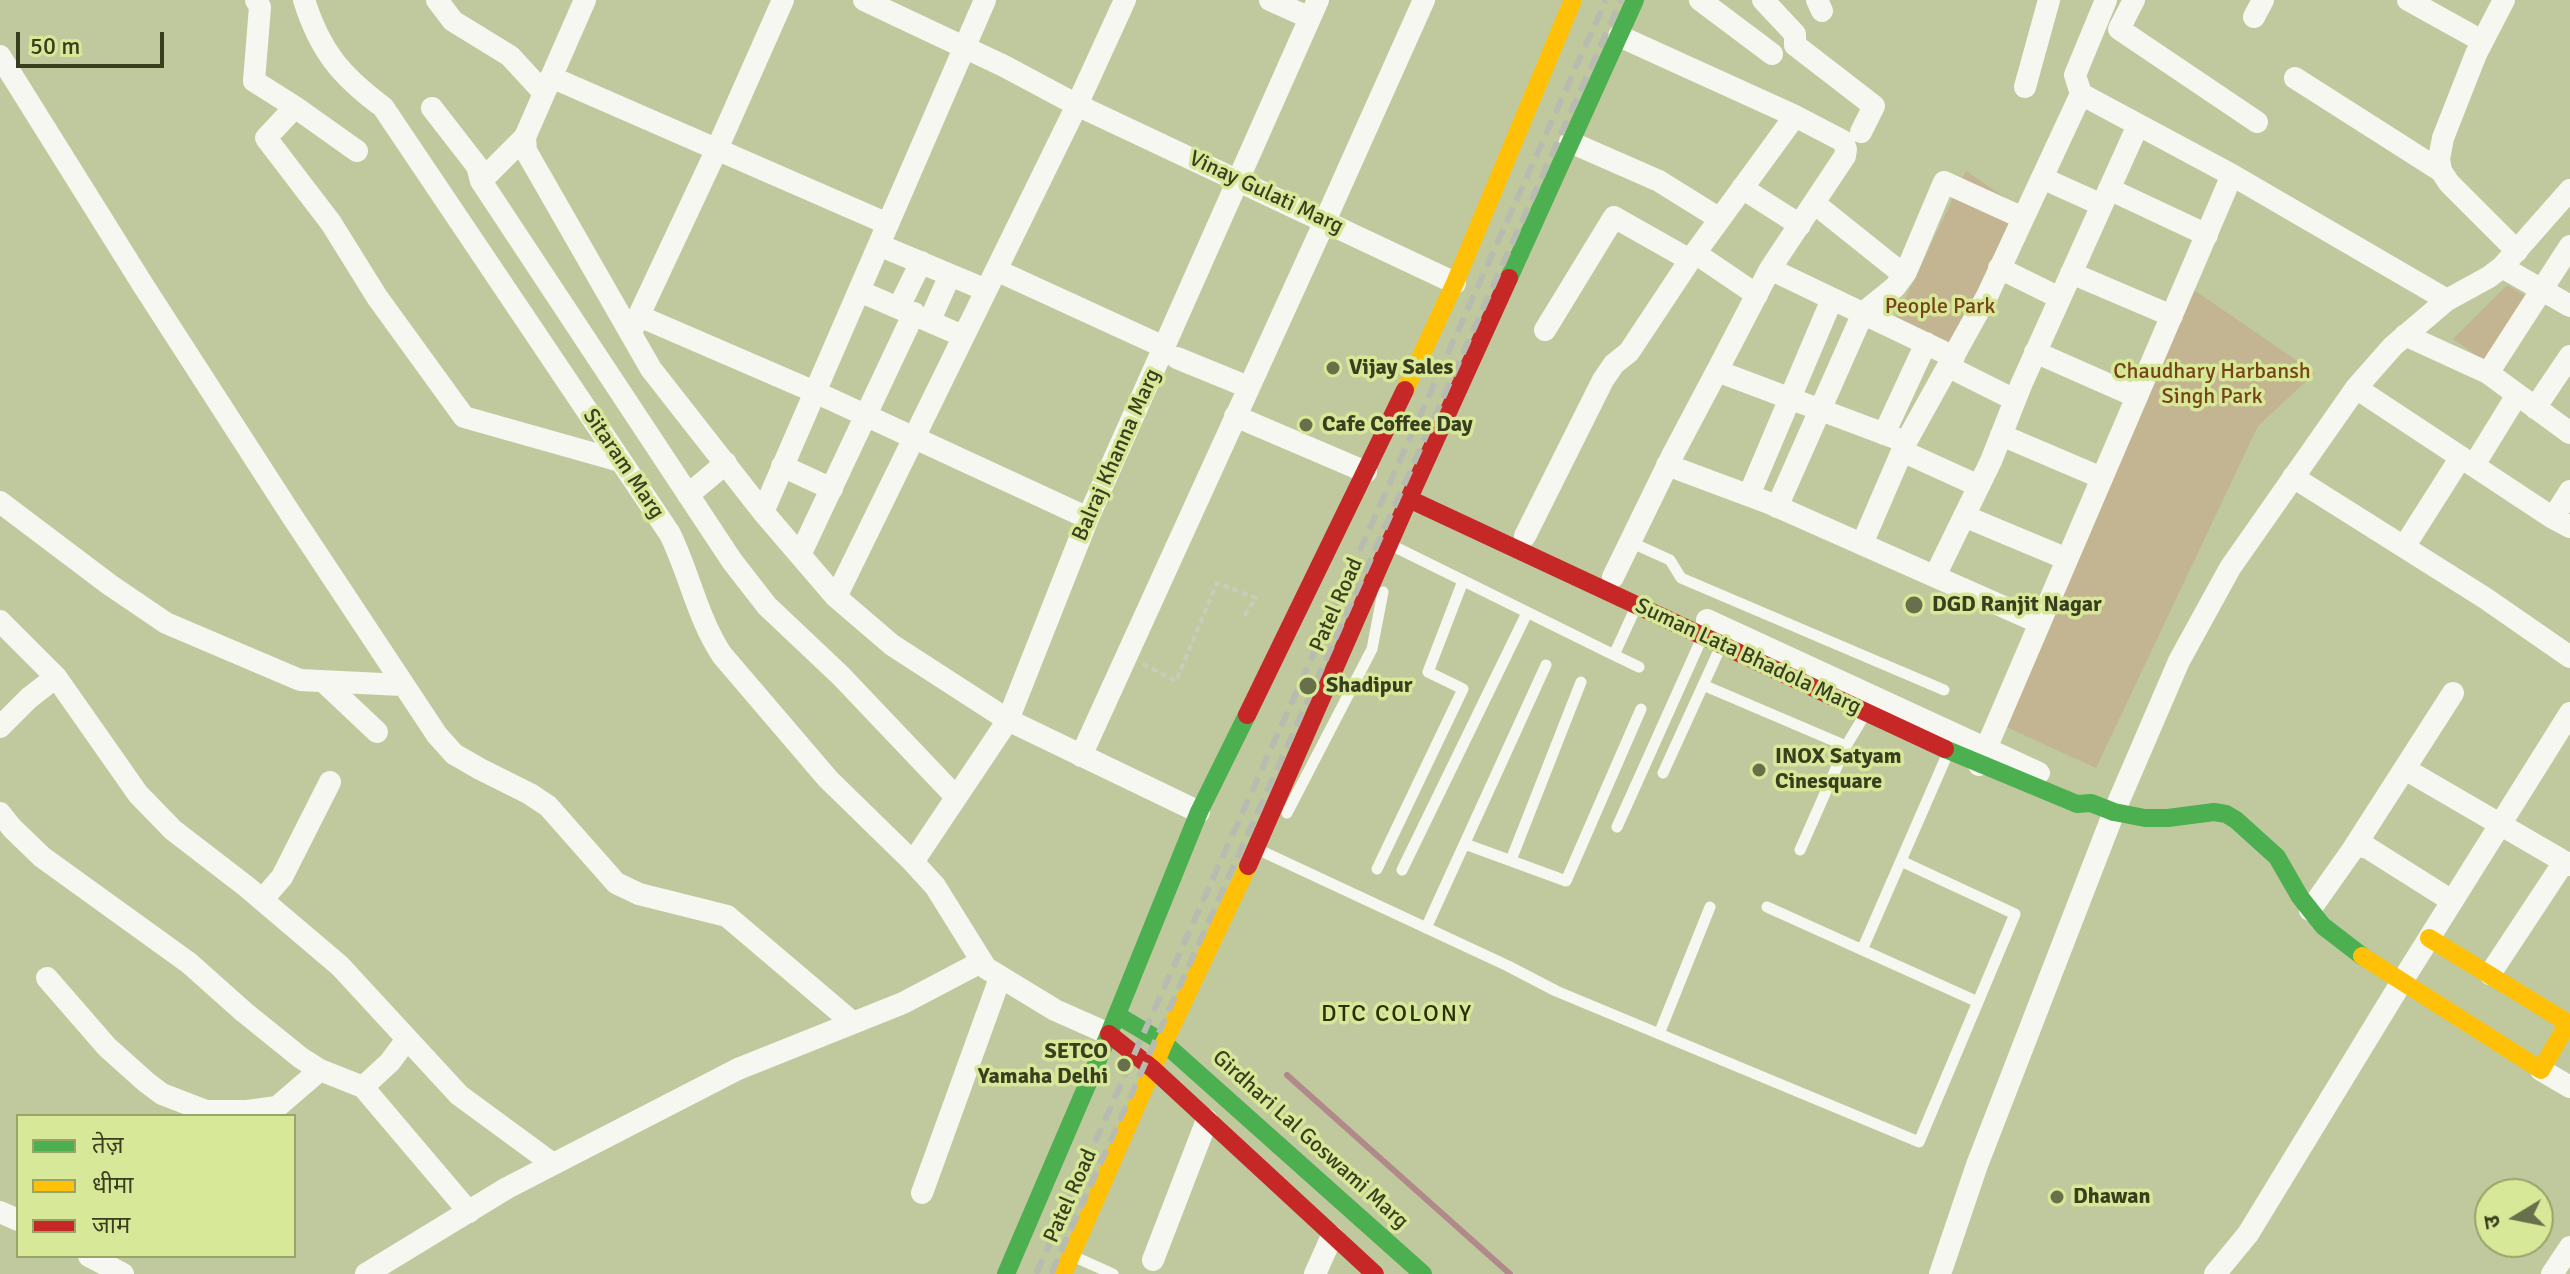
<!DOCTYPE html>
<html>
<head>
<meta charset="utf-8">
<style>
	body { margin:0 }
	#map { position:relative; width:2570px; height:1274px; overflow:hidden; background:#c0c99e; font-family:Signika,"Noto Sans Devanagari",sans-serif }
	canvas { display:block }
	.legend { position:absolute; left:16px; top:1114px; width:280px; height:144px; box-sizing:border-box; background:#d8e899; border:2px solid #98a468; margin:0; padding:10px 14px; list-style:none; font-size:24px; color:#393f1e }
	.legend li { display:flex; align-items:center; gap:16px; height:40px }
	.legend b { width:40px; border:2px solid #98a468 }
	.north { position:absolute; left:2474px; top:1178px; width:80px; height:80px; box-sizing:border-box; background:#d8e899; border:2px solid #98a468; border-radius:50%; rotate:260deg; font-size:22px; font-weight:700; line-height:32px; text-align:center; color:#393f1e }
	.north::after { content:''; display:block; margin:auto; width:28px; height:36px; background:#686f4b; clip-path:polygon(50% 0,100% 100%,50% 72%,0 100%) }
	.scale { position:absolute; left:16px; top:32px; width:148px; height:36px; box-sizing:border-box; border:4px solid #393f1e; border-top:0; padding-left:10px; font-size:24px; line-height:28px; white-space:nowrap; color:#393f1e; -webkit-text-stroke:6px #d8e899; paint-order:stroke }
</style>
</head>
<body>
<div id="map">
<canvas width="2570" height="1274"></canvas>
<ul class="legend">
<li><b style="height:10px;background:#4caf50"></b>तेज़</li>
<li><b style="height:10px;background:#ffc107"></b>धीमा</li>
<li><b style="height:10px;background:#c62828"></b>जाम</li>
</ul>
<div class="north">उ</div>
<div class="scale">50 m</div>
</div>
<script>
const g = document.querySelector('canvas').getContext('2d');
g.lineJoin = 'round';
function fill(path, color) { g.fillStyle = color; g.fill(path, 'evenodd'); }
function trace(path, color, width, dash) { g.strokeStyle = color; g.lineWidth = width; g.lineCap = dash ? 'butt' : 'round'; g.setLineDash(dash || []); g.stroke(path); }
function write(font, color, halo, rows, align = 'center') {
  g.font = font + ' Signika,sans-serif'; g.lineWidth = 7; g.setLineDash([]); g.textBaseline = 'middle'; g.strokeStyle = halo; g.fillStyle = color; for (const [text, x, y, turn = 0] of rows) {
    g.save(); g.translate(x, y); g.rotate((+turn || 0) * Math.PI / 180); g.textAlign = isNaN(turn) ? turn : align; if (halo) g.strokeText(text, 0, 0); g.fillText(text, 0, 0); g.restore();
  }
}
fill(new Path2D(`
	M1966,171L2019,207L1959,354L1893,324Z
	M2507,285L2526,296L2487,363L2453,339Z
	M2191,288L2315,373L2258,426L2096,768L2002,725Z`), '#c3b492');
trace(new Path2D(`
	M1287,1075L1510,1274`), '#b1898a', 6);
trace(new Path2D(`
	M1143,664L1176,681L1217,583L1256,598L1243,618`), '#c8ccbd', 4, [6, 4]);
trace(new Path2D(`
	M1630,542L1670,560L1681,578L1944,690
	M1391,545L1614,655L1635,609
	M1614,655L1639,667
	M1703,685L1846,746L1800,850
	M1846,746L1864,716
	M1663,773L1721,646
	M1287,813L1372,649L1383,592
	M1617,827L1701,640
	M1465,844L1566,881L1641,709
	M1257,849L1508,966L1556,991L1919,1142L2015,914L1901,861
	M1511,860L1581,682
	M1377,869L1463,689L1428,672L1463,581
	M1402,870L1527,613
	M1767,907L1978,1002
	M1426,928L1546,665
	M1862,950L1947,755
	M1659,1034L1710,907
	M1075,1257L1113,1274`), '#f6f7f0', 11);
trace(new Path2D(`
	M256,0L260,7L254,81L295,107L266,138L331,223L377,297L464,417L620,461
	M304,0C320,51 341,76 383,107L670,534C689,573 698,619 722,655L828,779L913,862L935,886L986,968L1055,1010L1109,1034
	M437,0L453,21L510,56L544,93
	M585,0L525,137L526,151L651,369L763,512L836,597L892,645L1008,720L913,862
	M864,0L1004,66L1077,105L1455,283
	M1270,0L1310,18
	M1700,0L1772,54
	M1763,0L1795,34V45L1874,106L1861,132
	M1817,0L1822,11
	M2106,0L2075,75L2081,94L2232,175
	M2134,0L2119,29L2257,122
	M2408,0L2482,41
	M2504,0L2476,54L2443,138L2439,159L2441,171L2449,183L2517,251
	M2254,17L2263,0
	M1619,36L1793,115L1843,141L1846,149L1845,156L1770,269L1717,371L1906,442
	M0,56L143,285L290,513L437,735L454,754L480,769L530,794L548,806L616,883L639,894L727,916L853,1023
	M551,77L888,224
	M2295,78L2441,171
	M2025,87L2049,0
	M295,107L357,151
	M432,108L477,166L481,181L732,561L767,606L841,676L956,797
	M1570,142L1659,181L1720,219
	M2042,178L2102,205
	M481,181L525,137
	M1742,188L1800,225
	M2109,189L2207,235
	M1814,203L1904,275
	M879,245L986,290
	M1695,253L1757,295
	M2502,267L2570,306
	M1999,268L2060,298
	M1770,269L1954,357
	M996,270L1164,347
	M2071,273L2172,316
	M859,291L963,336
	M899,307L921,262
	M639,316L815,392L1088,518
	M930,320L950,275
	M633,328L717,149L783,0
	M1545,330L1614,217L1690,260
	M2405,335L2488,373L2570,433
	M2035,352L2137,397
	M1177,358L1248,387
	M1949,367L2015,400
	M2488,373L2570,246
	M2356,388L2553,518L2570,527
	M2535,408L2570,356
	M1235,416L1366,472
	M1884,434L1926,343
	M2001,435L2102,478
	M1902,451L1979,486
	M1667,465L1769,503L2040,623
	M2474,465L2517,395
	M782,466L832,489
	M2293,477L2485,598L2570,657
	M688,495L726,463
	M1749,495L1832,299
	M0,502L110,585L166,623L300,680L402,685
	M1777,507L1863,313L1895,287L1906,272L1944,182L2023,218
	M763,512L985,0
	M1964,516L2067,559
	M2553,518L2570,491
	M1525,536L1603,380L1614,364L1629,352L1690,260L1795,116
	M1862,544L1906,442L1988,294L2081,94
	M2404,547L2461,457
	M800,555L914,313
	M1935,576L1991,461L2021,385L2138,125
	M1613,577L1671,458L1717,371
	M836,597L1077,105L1125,0
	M1707,620L2039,773
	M0,621L56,677L138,794L173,830L247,887L340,966L459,1095L553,1164
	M323,681L377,732
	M0,727L29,698L56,677
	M1081,756L1325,221L1424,0
	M1979,765L2232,175L2447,300
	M2405,769L2570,865
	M1199,812L1008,720L1088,518L1318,0
	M0,813L12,828L42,857L189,963L244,1012L301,1058L320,1070L363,1087L390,1062L407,1039
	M2353,849L2453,693
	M262,900L282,877L330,782
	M2310,910L2353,849L2359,846L2368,848L2452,901
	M2490,974L2564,862
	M47,978L107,1047L146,1082L162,1094L206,1111H247L277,1107L320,1070
	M2541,1070L2570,1087
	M363,1087L469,1212
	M922,1193L1000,978
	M0,1212L18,1220
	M89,1256L123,1274
	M1153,1260L1207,1120
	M366,1274L507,1188L738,1069L903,1003L981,962
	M1315,1274L1332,1236
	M1940,1274L1977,1165L2114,812L2179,661L2230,568L2356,388L2393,346L2447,300L2489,277L2502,267L2570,190
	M2215,1274L2248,1234L2401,983L2570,713
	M2552,1274L2570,1247`), '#f6f7f0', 22);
trace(new Path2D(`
	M1509,278L1635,0
	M1945,749L2077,804L2091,803L2114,812L2145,818H2168L2214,812L2226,814L2236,820L2277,857L2300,897L2323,926L2362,956
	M1117,1015L1164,1043L1423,1274
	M1006,1274L1109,1034L1199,812L1247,715`), '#4caf50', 18);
trace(new Path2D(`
	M1405,390L1455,283L1573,0
	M2362,956L2541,1070L2568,1023L2429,938
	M1063,1274L1164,1043L1248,866`), '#ffc107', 18);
trace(new Path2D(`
	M1409,499L1945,749
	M1247,715L1405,390
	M1248,866L1415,485L1509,278
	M1109,1034L1153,1069L1375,1274`), '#c62828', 18);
trace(new Path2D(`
	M1036,1274L1606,0
	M1051,1274L1621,0`), '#b8bbb0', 6, [16, 8]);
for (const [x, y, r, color] of [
	[1333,368,8,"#686f4b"],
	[1306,425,8,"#686f4b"],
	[1914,605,10,"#686f4b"],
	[1308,686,10,"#686f4b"],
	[1759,770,8,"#686f4b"],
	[1124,1065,8,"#686f4b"],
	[2057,1197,8,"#686f4b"]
]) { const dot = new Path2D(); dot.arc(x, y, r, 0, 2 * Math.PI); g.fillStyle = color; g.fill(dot); trace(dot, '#d8e899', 3); }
write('22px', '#393f1e', '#d8e899', [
	["Vinay Gulati Marg",1266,193,25],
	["Balraj Khanna Marg",1117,455,-66],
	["Sitaram Marg",623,464,56],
	["Patel Road",1337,605,-66],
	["Suman Lata Bhadola Marg",1748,657,25],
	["Girdhari Lal Goswami Marg",1310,1140,42],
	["Patel Road",1071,1196,-66]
]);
write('22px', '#764418', '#d8e899', [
	["People Park",1940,307],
	["Chaudhary Harbansh",2212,372],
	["Singh Park",2212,397]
]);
write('bold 22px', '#393f1e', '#d8e899', [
	["Vijay Sales",1349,368],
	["Cafe Coffee Day",1322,425],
	["DGD Ranjit Nagar",1932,605],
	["Shadipur",1326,686],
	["INOX Satyam",1775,757],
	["Cinesquare",1775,782],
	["SETCO",1108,1052,"right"],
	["Yamaha Delhi",1108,1077,"right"],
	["Dhawan",2073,1197]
], 'left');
g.letterSpacing = '2px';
write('24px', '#2a3006', '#d8e899', [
	["DTC COLONY",1397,1015]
]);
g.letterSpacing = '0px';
</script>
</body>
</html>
